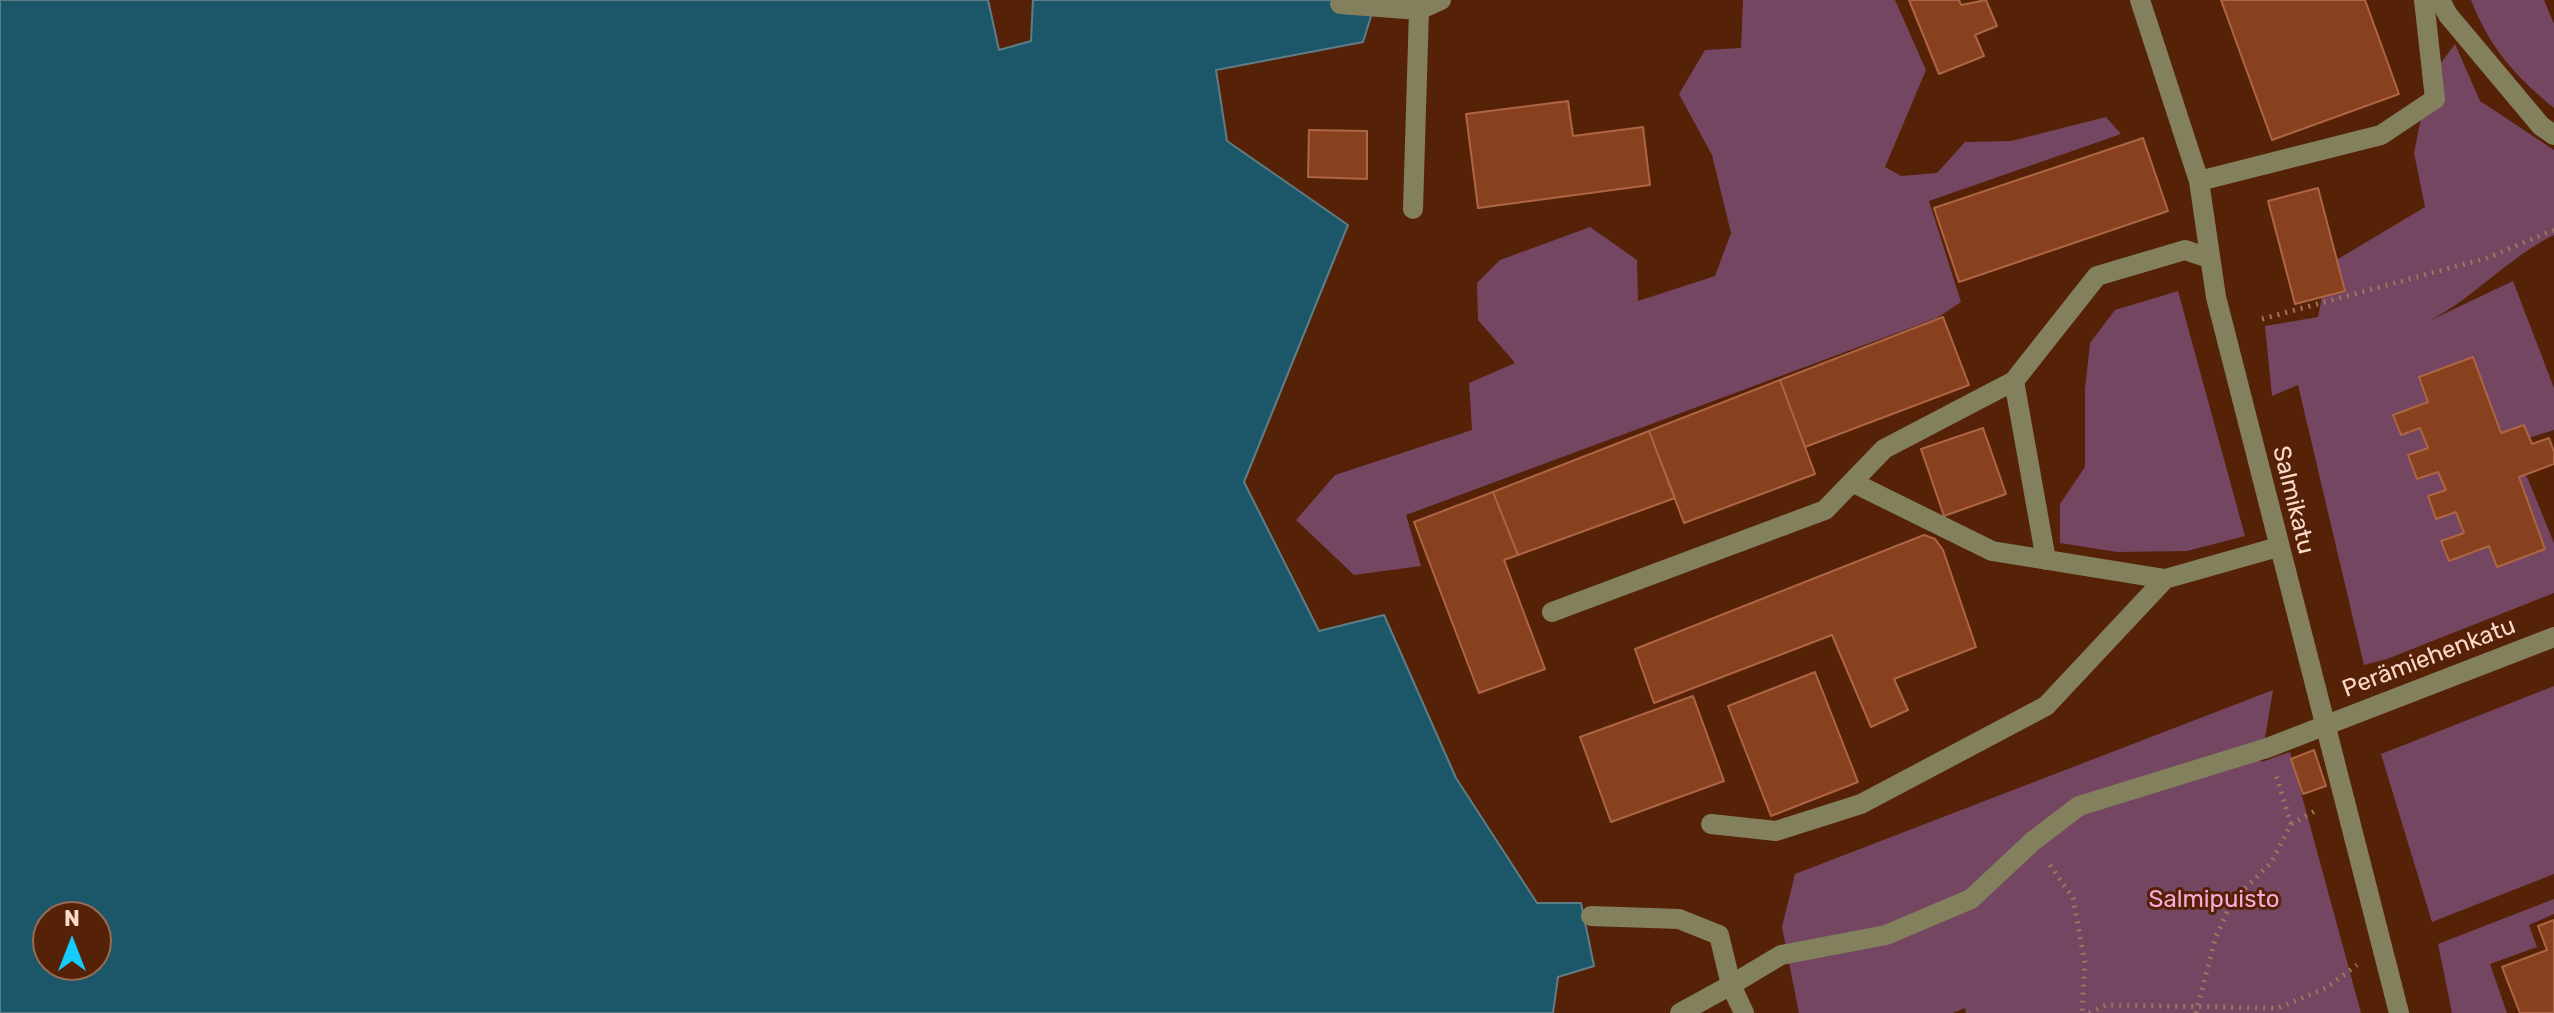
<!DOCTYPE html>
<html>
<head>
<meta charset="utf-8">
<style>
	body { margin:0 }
	#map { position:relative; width:2554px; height:1013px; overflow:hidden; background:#562207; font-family:Rubik,sans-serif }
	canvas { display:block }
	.north { position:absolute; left:32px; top:901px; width:80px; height:80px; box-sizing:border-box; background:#562207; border:2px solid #986b55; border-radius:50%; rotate:0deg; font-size:22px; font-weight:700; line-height:32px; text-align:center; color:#fbd9cb }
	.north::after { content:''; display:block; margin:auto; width:28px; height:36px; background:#16cafb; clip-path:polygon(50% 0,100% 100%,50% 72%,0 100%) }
</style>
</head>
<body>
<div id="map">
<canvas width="2554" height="1013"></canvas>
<div class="north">N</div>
</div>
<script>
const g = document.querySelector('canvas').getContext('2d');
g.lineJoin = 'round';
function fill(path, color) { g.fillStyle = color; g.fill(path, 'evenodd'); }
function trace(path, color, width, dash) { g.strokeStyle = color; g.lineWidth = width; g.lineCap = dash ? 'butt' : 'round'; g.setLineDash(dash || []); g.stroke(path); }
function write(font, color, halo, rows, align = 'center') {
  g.font = font + ' Rubik,sans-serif'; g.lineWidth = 6; g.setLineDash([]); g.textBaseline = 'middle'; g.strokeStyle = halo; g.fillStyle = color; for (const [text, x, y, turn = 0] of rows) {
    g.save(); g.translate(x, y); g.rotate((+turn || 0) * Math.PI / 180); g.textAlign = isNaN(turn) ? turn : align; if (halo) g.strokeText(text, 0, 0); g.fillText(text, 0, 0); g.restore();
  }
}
fill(new Path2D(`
	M1743,0H1895L1926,70L1885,167L1901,176L1937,173L1965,142L2011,141L2106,117L2121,134L1929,201L1961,302L1937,318L1406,515L1421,566L1354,575L1296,520L1335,475L1472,430L1469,383L1515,363L1478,320L1477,283L1500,260L1590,227L1637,260L1638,301L1715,276L1731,233L1712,155L1679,94L1705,50L1741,48Z
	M2471,0H2544L2554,24V108C2514,75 2490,48 2471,0Z
	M2455,44L2480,101L2554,150V235C2509,257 2476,296 2431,320L2513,281L2554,388V430L2513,443L2554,543V593L2387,659L2364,665L2298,385L2272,396L2265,326L2318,317L2328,265L2425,207L2414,153L2429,79Z
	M2178,291L2245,536L2187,551L2117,552L2060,543V504L2085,467V389L2090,343L2115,310Z
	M2554,686V874L2432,922L2381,754Z
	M2273,690L2261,762L2290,752L2361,1013H1966L1965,1008L1953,1013H1799L1782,927L1795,874Z
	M2554,899V914L2529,925L2537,947L2490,964L2507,1013H2452L2438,944Z`), '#744661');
const water = new Path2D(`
	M0,0H988L999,50L1031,41L1033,0H1376L1363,42L1216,70L1227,141L1348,225L1244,482L1319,631L1384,615L1456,778L1537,903H1581L1594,966L1558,977L1553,1013H0ZM48,917H96V965H48Z`);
fill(water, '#1c5669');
trace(water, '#5f7d86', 2);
const building = new Path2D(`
	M1909,0H1959L1961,5L1986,0L1997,26L1975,35L1984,56L1939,74Z
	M2221,0H2365L2399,94L2272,140Z
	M1568,101L1573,136L1643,127L1650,185L1478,208L1466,114Z
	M1309,130L1367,131V179L1308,177Z
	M2143,138L2168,211L1959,282L1934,208Z
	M2318,188L2345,291L2295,304L2268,201Z
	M1943,317L1969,385L1805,447L1780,380Z
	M2473,357L2501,433L2524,425L2532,444L2549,438L2554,452V464L2519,477L2545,549L2497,567L2489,546L2449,561L2441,541L2464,533L2456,512L2436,519L2428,496L2446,490L2438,472L2417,479L2408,455L2428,448L2420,428L2401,435L2393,415L2428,402L2419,377Z
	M1780,380L1815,474L1684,523L1649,431Z
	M1983,428L2006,494L1944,516L1921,449Z
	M1649,431L1675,498L1518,555L1493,492Z
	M1493,492L1518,555L1504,560L1545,669L1479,693L1414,522Z
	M1924,535L1935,539L1943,550L1976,647L1894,679L1908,710L1871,727L1832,635L1654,703L1635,649Z
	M1815,672L1858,782L1771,816L1728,706Z
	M1693,696L1724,781L1611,822L1580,737Z
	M2314,750L2326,786L2303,794L2291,759Z
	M2554,920V1013H2520L2502,967L2547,950L2538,926Z`);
fill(building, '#87411f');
trace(building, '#ae6544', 2);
trace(new Path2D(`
	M2262,319L2487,258L2554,230
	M2291,824L2315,811
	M2050,865L2073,898L2085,963L2082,1013
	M2089,1013L2106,1005L2278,1008L2326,988L2357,965
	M2196,1013L2215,939L2232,901L2271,863L2291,824L2276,775`), '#9f735e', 5, [2, 6]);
trace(new Path2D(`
	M2140,0L2199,181L2216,297L2399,1013
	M2440,0L2448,15L2541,126L2554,135
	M1340,4L1419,10L1441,0
	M2199,181L2381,135L2435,99L2424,0
	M1413,209L1419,10
	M2014,381L2046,560
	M1852,482L1992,551L2165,579L2278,547
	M1552,612L1825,510L1884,449L2014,381L2097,276L2185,250L2209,258
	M1711,824L1776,831L1861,804L2046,706L2165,579
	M1591,916L1679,919L1719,935L1731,985L1680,1013
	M1744,1013L1731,985L1781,955L1886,935L1971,899L2033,841L2079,806L2267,748L2554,637`), '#83805d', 20);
write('24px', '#fbd9cb', '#562207', [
	["Salmikatu",2293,500,76],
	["Perämiehenkatu",2429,658,-21]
]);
write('24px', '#fba9d8', '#562207', [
	["Salmipuisto",2214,900]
]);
</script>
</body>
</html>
